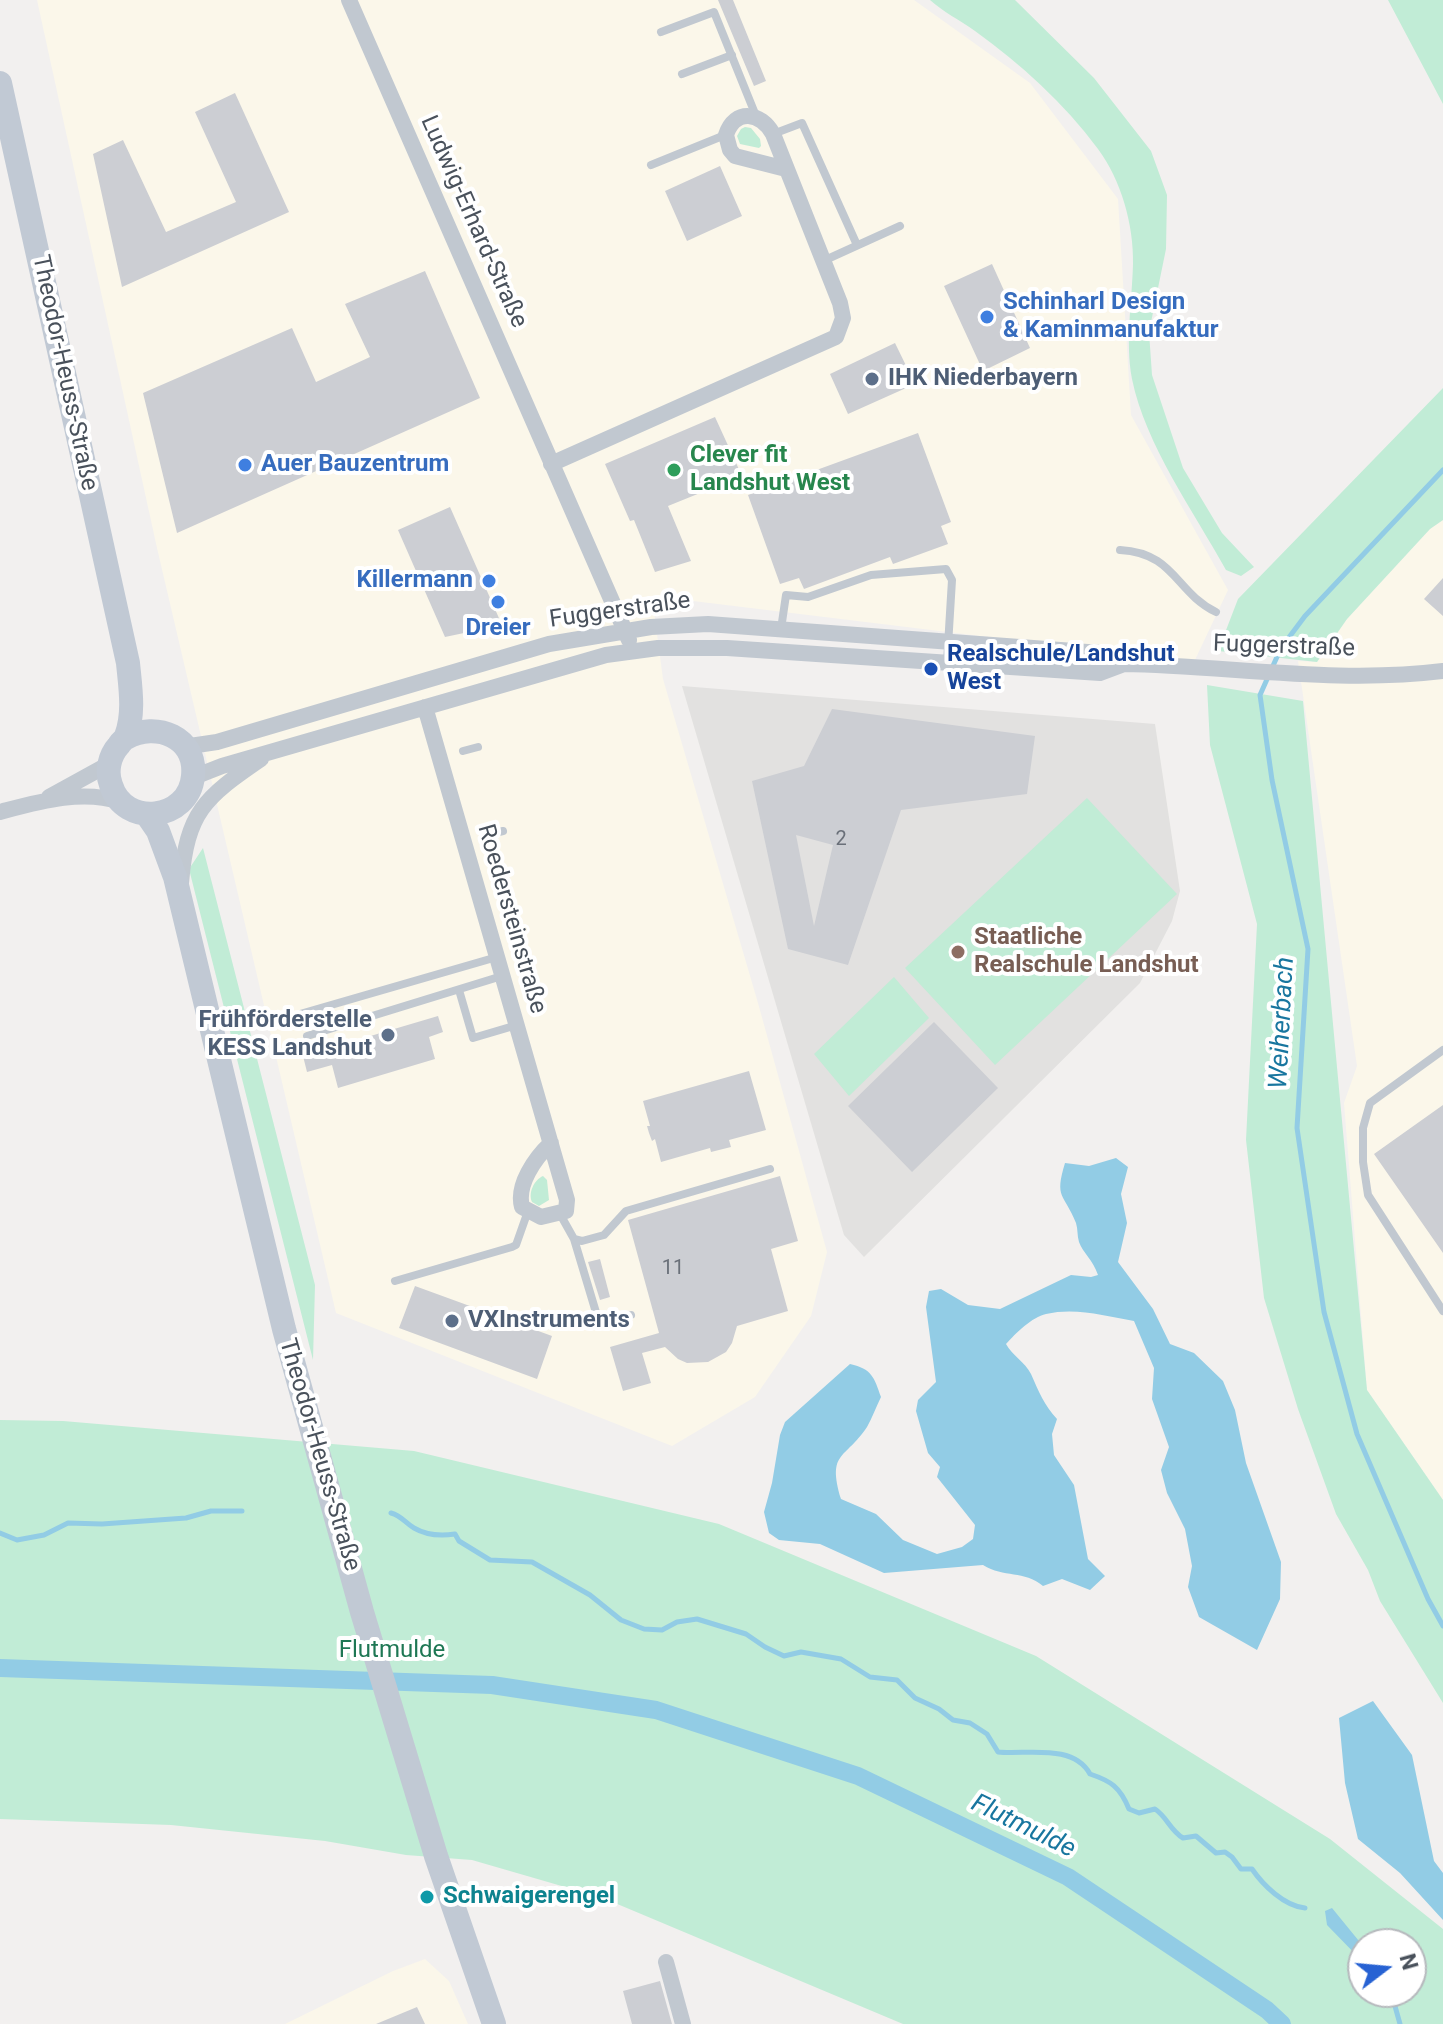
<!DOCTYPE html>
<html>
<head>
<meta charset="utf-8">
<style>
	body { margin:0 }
	#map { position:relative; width:1443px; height:2024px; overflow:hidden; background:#f2f0ef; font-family:Roboto,sans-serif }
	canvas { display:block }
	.north { position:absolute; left:1347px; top:1928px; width:80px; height:80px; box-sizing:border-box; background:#fff; border:2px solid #b6b9bd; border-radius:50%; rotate:74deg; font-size:22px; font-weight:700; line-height:32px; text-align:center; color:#49515b }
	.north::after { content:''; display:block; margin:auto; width:28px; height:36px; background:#2762d3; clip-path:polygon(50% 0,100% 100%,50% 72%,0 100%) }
</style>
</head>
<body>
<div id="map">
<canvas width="1443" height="2024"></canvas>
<div class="north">N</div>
</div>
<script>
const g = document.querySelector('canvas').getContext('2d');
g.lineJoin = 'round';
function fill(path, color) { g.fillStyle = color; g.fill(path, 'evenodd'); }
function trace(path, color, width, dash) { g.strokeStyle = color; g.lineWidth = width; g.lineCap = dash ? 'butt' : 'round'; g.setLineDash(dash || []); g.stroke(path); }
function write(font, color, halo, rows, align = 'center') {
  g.font = font + ' Roboto,sans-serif'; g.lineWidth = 8; g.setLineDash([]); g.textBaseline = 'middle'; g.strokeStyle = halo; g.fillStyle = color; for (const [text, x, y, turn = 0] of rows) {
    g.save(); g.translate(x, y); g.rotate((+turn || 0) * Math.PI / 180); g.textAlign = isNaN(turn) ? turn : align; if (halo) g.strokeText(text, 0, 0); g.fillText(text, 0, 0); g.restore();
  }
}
fill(new Path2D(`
	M37,0H914L1030,83L1118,199L1131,415L1228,590L1194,662L652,596L663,679L758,1003L827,1252L811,1316L755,1397L672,1446L336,1313L157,548Z
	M1443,520V1500L1367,1390L1344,1103L1357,1066L1298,661L1317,662L1347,619L1430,529Z
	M425,1959L449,1981L468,2024H285L393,1971Z`), '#fbf7ea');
fill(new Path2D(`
	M682,686L1155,724L1180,891L1172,921L1140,983L864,1257L844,1235Z`), '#e2e1e0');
fill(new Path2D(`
	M930,0H1015L1094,78L1151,151L1167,195L1166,249L1149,332L1152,375L1183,468L1222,533L1254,567L1241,576L1226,570C1194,512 1145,444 1132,379C1125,341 1132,302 1133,264C1134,225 1121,180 1098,149C1064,103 1021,64 975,31C960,20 943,12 930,0Z
	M1388,0H1443V104Z
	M745,127L751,128L760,139L761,146L759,148L740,144L737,136L741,129Z
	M1443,388V520L1430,529L1347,619L1317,662L1218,651L1238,599Z
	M1207,685L1303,701L1367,1390L1443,1500V1703L1380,1601L1368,1570L1336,1514L1298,1409L1264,1298L1246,1140L1257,924L1210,745Z
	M1087,798L1177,894L995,1065L905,968Z
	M203,848L315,1285L313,1360L189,869Z
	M894,977L929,1018L849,1096L814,1054Z
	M543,1176L547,1180L549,1200L539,1206L532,1202C528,1193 534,1180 543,1176Z
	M0,1420L63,1421L414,1451L719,1524L1036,1656L1330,1839L1443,1929V2024H903L603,1898L472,1860L406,1855L325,1841L171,1825L0,1819ZM1363,1944H1411V1992H1363Z`), '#c1ecd6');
fill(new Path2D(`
	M1116,1158L1128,1167L1121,1194L1127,1223L1118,1262L1153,1309L1170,1344L1194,1353L1223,1381L1235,1410L1246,1463L1281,1562L1280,1599L1257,1650L1199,1617L1188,1587L1192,1566L1185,1529L1167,1493L1161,1470L1169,1447L1152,1399L1154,1368L1134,1321C1106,1316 1075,1307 1046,1314C1032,1317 1016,1333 1006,1344C1012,1355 1025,1362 1031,1374C1039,1392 1044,1405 1057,1419L1052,1434L1054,1455L1074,1485L1088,1559L1105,1576L1090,1590L1062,1579L1043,1586C1024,1570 1004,1578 983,1565L884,1573L820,1544L779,1540L769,1533L764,1512L772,1483L780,1435L785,1422L850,1364C872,1369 874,1377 881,1397C876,1407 872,1418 867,1427C845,1460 827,1451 841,1499L876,1514L903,1540L937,1554L962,1547L973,1539L975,1525L937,1477L940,1467L928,1453L916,1411L918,1400L936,1382L926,1307L929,1291L941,1289L968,1305L1000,1309L1071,1275L1091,1277L1098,1275C1093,1260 1083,1253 1079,1242C1077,1236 1078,1229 1076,1223C1064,1193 1054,1199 1065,1163L1089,1166Z
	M1373,1701L1412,1755L1434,1861L1443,1873V1920L1400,1873L1358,1839L1345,1783L1339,1718Z
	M1332,1908L1363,1946V1962L1327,1925L1325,1911Z`), '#92cce5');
trace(new Path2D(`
	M1272,668L1281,648L1305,616L1443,470
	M1268,677L1260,695L1272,780L1308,949L1297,1128L1324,1312L1357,1434L1428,1599L1443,1626
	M391,1513C402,1516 405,1523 414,1528C426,1535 442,1536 455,1534L459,1541L490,1560L532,1562L590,1595L621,1620L644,1629L662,1630L677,1622L697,1619L746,1634L765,1647L784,1656L801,1652L841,1659L870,1677L897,1680L915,1698L939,1709L953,1720L970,1723L987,1734L998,1752C1026,1755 1073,1743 1090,1774C1111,1781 1120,1787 1129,1809L1139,1813L1155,1809C1167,1817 1170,1830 1183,1838L1196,1836L1216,1853L1225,1852L1232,1857L1241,1869H1252C1263,1885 1284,1906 1305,1908
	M0,1533L17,1540L44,1535L68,1523L102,1524L186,1518L211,1511H242
	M1391,1992L1400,2024`), '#92cce5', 5);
trace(new Path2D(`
	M0,1668L492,1685L656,1710L858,1776L1068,1877L1267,2010L1282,2024`), '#92cce5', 18);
fill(new Path2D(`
	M718,0H733L766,81L754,86Z
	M235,93L289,212L122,287L93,154L123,140L166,232L236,202L195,112Z
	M720,166L742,216L687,241L665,191Z
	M992,264L1030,348L983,371L944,286Z
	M425,271L480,398L177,533L143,393L292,328L316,382L370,357L345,304Z
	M895,343L915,384L848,414L830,374Z
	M715,417L742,476L668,506L691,561L655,572L634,520L630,521L605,464Z
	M918,433L951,522L941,526L948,544L893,564L890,557L804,589L799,578L780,584L748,495Z
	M450,507L502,625L445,637L398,530Z
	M1443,578V616L1424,599Z
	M832,709L1035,736L1027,794L901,810L848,965L788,949L752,781L804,766ZM796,835L833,845L814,926Z
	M438,1016L443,1032L429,1037L435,1059L338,1088L332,1065L307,1072L303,1056Z
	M934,1022L998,1088L912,1172L848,1106Z
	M749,1071L766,1130L729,1140L731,1147L711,1152L710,1148L661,1162L655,1139L652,1141L649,1133L647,1126H650L643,1101Z
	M1443,1105V1253L1374,1154Z
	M780,1176L798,1241L771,1249L788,1311L737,1326L732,1343L726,1352L708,1362L687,1363L678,1359L665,1347L642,1353L651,1383L623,1391L610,1347L659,1333L628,1220Z
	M600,1259L610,1297L600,1300L588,1262Z
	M415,1286L552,1336L537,1379L399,1328Z
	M660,1981L672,2024H632L623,1991Z
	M417,2007L425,2024H376Z`), '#ccced3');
trace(new Path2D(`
	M661,32L714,12L756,116
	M682,74L732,55
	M773,134L802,123L857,245
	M651,165L725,135
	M823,261L900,226
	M1120,550C1175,553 1175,592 1216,612
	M781,629L786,595L808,597L871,575L946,569L952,580L947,662
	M463,751L478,747
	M487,835L503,831
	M459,990L473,1038L517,1025
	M300,1014L497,957
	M307,1036L502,976
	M1443,1050L1370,1103L1363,1128V1162L1368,1195L1443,1311
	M560,1214L574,1239L582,1241L604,1235L626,1211L770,1169
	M574,1239L598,1319L605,1322L631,1315
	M395,1281L512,1247L516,1245L528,1211`), '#c1c8d0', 8);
trace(new Path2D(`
	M349,0L629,640
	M551,464L836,337L843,318L840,303L773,134C761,112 735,108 726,135L730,150L735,156L786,169
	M425,707L567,1200L566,1211L541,1217L522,1207C516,1185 535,1158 551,1143
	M182,743L190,746L217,742L549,644L651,627L708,624L1101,653L1124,664
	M193,781L199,775L222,766L606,655L658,648H727L1100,673L1124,664C1230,666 1338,684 1443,671
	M49,797L109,764
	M0,812C38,802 82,789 120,802
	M181,883C187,812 204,798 261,759
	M666,1962L683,2024`), '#c1c8d0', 16);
trace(new Path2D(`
	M0,83L128,663C130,685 135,713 126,736C124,741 122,740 119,745C109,756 106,772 111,785C124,828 189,821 193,776C197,737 156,721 126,738
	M147,815L158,831L175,877L284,1329L362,1612L436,1856L494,2024`), '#c1c9d4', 24);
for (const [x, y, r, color] of [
	[987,317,8,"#3f7fe0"],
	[872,379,8,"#5c6f8a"],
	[245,465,8,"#3f7fe0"],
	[674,470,8,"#2e9e5b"],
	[489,581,8,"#3f7fe0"],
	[498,602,8,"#3f7fe0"],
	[931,669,8,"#1a4fb4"],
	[958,952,8,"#8d6e63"],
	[388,1035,8,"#5c6f8a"],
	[452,1321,8,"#5c6f8a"],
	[427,1897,8,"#0f9aa8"]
]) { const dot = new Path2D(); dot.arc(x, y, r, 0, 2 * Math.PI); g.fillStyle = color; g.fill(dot); trace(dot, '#fff', 3); }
write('20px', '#6a7079', null, [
	["2",841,840],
	["11",673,1269]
]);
write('24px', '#49515b', '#fff', [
	["Ludwig-Erhard-Straße",473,222,66],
	["Theodor-Heuss-Straße",64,373,78],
	["Fuggerstraße",620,611,-8],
	["Fuggerstraße",1284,647,2],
	["Roedersteinstraße",511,919,74],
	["Theodor-Heuss-Straße",319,1455,74]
]);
write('bold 24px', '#366cbe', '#fff', [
	["Schinharl Design",1003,303],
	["& Kaminmanufaktur",1003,331],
	["Auer Bauzentrum",261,465],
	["Killermann",473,581,"right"],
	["Dreier",498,629,"center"]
], 'left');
write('bold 24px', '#4e5e75', '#fff', [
	["IHK Niederbayern",888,379],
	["Frühförderstelle",372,1021,"right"],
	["KESS Landshut",372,1049,"right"],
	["VXInstruments",468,1321]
], 'left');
write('bold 24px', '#27864d', '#fff', [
	["Clever fit",690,456],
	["Landshut West",690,484]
], 'left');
write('bold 24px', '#164399', '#fff', [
	["Realschule/Landshut",947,655],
	["West",947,683]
], 'left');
write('bold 24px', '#785e54', '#fff', [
	["Staatliche",974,938],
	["Realschule Landshut",974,966]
], 'left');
write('24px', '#1e7754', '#fff', [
	["Flutmulde",392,1651]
]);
write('bold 24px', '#0d838f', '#fff', [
	["Schwaigerengel",443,1897]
], 'left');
write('italic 26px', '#18769f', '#fff', [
	["Weiherbach",1283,1023,-87],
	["Flutmulde",1023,1827,26]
]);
</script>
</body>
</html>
